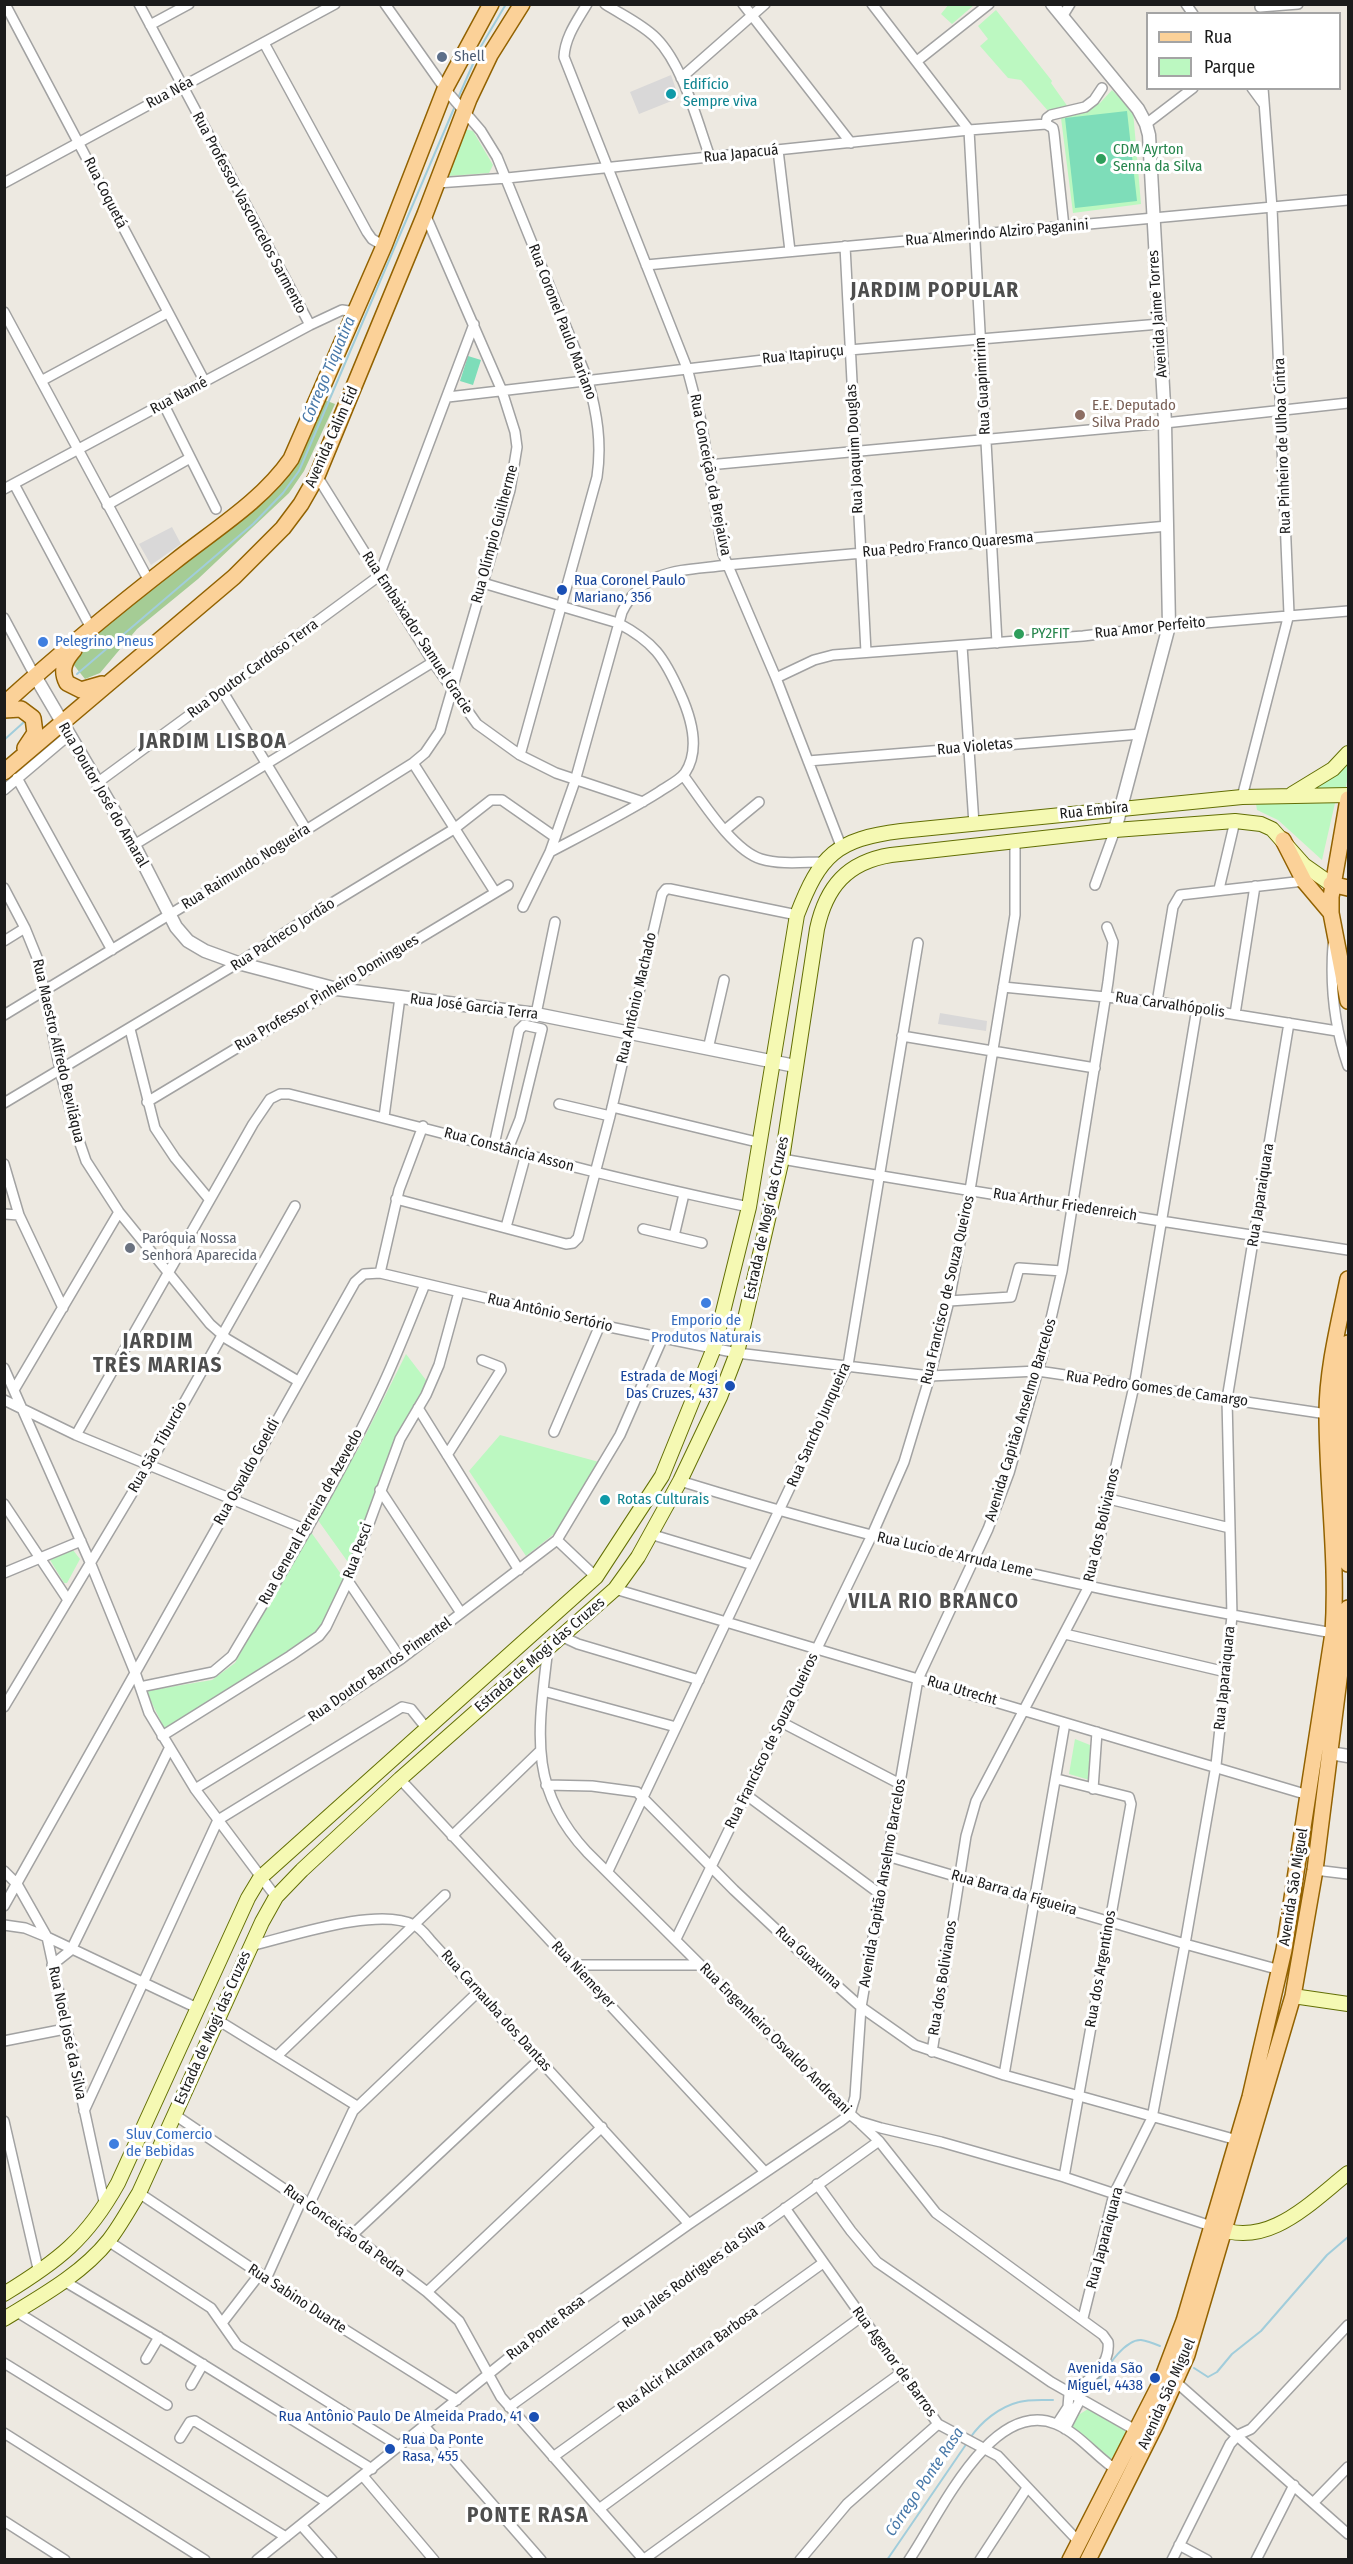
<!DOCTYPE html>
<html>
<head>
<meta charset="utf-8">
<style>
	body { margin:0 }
	#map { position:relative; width:1353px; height:2564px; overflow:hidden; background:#ede9e1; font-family:"Fira Sans Condensed",sans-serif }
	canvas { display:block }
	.frame { position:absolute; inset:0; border:6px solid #1b1b1b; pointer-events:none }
	.legend { position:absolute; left:1146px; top:12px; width:195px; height:78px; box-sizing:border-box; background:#fff; border:2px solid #a4a4a4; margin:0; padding:8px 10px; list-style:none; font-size:18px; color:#1b1b1b }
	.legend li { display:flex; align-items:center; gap:12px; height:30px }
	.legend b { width:30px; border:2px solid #a4a4a4 }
</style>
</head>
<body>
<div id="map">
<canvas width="1353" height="2564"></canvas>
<div class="frame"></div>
<ul class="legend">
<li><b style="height:8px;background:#fbd198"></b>Rua</li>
<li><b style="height:16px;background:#bcf8c1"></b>Parque</li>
</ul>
</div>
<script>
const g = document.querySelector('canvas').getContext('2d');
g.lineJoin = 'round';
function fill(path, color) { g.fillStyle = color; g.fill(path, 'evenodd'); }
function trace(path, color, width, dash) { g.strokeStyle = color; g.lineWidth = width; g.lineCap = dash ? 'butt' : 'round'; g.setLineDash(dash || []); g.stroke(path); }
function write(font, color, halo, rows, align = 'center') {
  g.font = font + ' "Fira Sans Condensed",sans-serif'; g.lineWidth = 6; g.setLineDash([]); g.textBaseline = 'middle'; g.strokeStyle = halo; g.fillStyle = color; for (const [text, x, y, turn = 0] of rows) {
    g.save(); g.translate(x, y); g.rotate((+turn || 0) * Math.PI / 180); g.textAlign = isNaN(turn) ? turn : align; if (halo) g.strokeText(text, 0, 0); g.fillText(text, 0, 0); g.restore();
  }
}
fill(new Path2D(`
	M671,75L679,98L639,114L630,92Z
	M172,527L181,544L151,565L139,544Z
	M940,1013L987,1021L986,1031L938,1024Z`), '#d9d8d8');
fill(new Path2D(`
	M322,399L335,404L304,471L289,493L198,579L137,629L100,673L85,679L73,664L79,652L90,639L177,563L267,498L286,476Z`), '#a5cc95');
fill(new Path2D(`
	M949,4H974V5L952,24L941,14Z
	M996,10L1052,81L1051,83L1068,107L1049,112L1021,80L1008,78L980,46L988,39L978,26Z
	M1112,90L1133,111L1141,204L1073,213L1061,118L1100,103Z
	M465,129L473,131L493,165L489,173L449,176L446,173Z
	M1348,750V776L1345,792L1289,793Z
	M1335,803L1322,860L1278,820L1257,810L1256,804Z
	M406,1354L429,1384L392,1445L350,1565L315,1516L359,1448Z
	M500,1435L599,1462L559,1530L526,1556L469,1471Z
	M308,1528L346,1581L316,1633L266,1667L165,1730L146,1691L212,1680L235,1663Z
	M73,1550L80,1559L67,1583H64L50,1560Z
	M1075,1739L1095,1747L1093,1781L1069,1774Z
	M1088,2409L1130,2430L1110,2461L1070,2429L1075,2417Z`), '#bcf8c1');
fill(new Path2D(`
	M1127,111L1137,201L1075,208L1065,118Z
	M468,356L481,360L473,385L460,381Z`), '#7eddb9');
trace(new Path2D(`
	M458,98L480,48L506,4
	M77,674L253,524L283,493L299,471L455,106
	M4,740L24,722
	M1194,2368L1208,2377L1217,2372L1232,2354L1261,2331L1327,2255L1348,2237
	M1094,2387C1103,2374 1123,2339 1141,2340C1147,2341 1155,2344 1160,2346
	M970,2438C981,2422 999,2407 1019,2402C1029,2399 1042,2400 1053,2400
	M887,2560L967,2443`), '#a1cddb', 2);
const minor = new Path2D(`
	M5,4L205,382
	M139,4L310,325
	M385,4L445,89L481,131L497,157L588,381C597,413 602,443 597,477L520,755
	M587,4C577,21 565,37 564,57L687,368L701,421L723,554L776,678L841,846
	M605,4C622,15 642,24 656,38C683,65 697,121 710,157
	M743,4L851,143
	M872,4L969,130
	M1186,4L1193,14
	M1260,7L1298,4
	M1062,17L1070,4
	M150,25L189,4
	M264,43L367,232L372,239L384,246
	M917,61L989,4
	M681,78L765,4
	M1252,88L1263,103
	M1046,124L1047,118L1051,115L1085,107L1094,100L1102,88
	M1146,124L1193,88
	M969,130L997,643
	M778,150L790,251
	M4,183L335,4
	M437,183L507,178L969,130L1046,124L1053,128L1054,133L1064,227
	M845,246L866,652
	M646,265L1348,200
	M4,312L149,581
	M41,381L167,313
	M448,397L849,350L1160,324
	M164,405L216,509
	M708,465L1165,423L1348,403
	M317,476L433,662L477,724L520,755L556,773L643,802
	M14,484L92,630
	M4,489L310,325L342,310L356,312
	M107,505L190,458
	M483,583L618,623C654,642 664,657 680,693C691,717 701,749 685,773C679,781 667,786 659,792C624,814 586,833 550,852
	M4,618L35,676
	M962,646L974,824
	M776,678L814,660L833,655L1083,636L1169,626L1348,611
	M223,692L306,829
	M808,761L1141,734
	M413,763L495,892
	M683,775C701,799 732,850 761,859C781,865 804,862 825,862
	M17,778L112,950
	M97,783L379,576L474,324
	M4,790L69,735
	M1242,797L1289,614L1272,208L1263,88
	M725,830L759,802
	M134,845L433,662
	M1095,885L1115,830
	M4,888L25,928L38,960L60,1070L76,1132L86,1161L119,1212L210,1324L227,1339L298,1381
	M1219,889L1235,821
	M523,907L550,852L575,781L622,612C644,567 684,571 727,565L1168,526
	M4,941L25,928
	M1333,945C1330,987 1334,1026 1348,1066
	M1003,987L1157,1002L1337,1031
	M1157,1002L1173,907L1180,895L1304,881
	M536,1014L555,922
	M1235,1014L1255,886
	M4,1015L215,887L413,763L425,753L440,731L510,490L517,447L515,432L502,391L425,214
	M130,1029L155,1128L175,1158L209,1199
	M902,1036L1095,1068
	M708,1049L724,980
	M147,1102L508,885
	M4,1103L238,963L309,917L454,829L491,800H502L555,837
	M559,1104L610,1116
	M612,1107L761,1143
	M384,1117L400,997
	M494,1145L519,1030L524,1025L542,1029L520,1119L508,1149
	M782,1159C970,1192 1159,1221 1348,1250
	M4,1164L19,1215L63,1308
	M396,1199L566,1244L573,1243L578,1238L610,1116L662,894L666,889H670L797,915
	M4,1214L19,1215
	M506,1227L526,1154
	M643,1229L702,1243
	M674,1236L684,1194
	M380,1273L399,1190L423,1126
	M949,1301L1011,1297L1019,1268L1062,1271
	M4,1368L90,1562L136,1675L149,1713L195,1789L276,1897
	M14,1390L119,1212
	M4,1400L76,1435L307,1530
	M418,1408L519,1570
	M554,1432L600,1325
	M76,1435L253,1124L270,1099L280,1094H289C442,1132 594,1175 749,1207
	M447,1455L501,1370L500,1367L482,1360
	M680,1481C894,1547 1113,1595 1333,1633
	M380,1490L461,1613
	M1109,1499L1230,1528
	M4,1504L68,1600
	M650,1534L753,1565
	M557,1540L596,1577
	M4,1573L81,1541
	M348,1581L401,1659
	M615,1589L1308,1795
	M1065,1634L1226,1672
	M561,1636L578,1644L699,1680
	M548,1647C539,1728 526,1787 587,1852L850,2114L858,2121L881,2128L941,2142L1064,2177L1211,2226
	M140,1687L213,1672L232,1656C283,1570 336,1484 379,1393C396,1358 410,1321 425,1284
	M543,1691L676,1727
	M4,1707L149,1465L295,1206
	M781,1722L900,1784
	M162,1736L290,1656L319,1636L326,1627L348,1581L400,1439L426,1395L439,1365L459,1292
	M400,1779L765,2172
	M1057,1779L1129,1797L1131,1804L1064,2177
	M546,1785L592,1786L637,1792L734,1890L815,1966L861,2007L915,2045L1004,2075L1237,2140
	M195,1789L332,1705L401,1659L557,1540L620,1435L663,1337
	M1093,1789L1097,1732
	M745,1794L880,1894
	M452,1836L540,1751
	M887,1856L1185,1944L1280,1970
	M1315,1870L1348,1874
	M4,1871L17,1884L47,1937L105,2206
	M608,1871L848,1365L918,943
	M4,1906L355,1282L364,1274L380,1273L600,1325L737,1353L930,1376L1038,1371L1327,1414
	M4,1925L25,1928L47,1937L197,2008
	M676,1939L872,1535L904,1462L930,1376L949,1301L970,1190L1015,915V842
	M250,1946C289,1937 378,1906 414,1925C421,1928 426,1935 431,1941L689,2224
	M52,1965L71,1950L169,1749
	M574,1965H700
	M216,2019L357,2106
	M4,2041L65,2029
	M932,2052L966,1836L976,1801L1089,1586L1134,1386L1197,1008
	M277,2056L445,1895
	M1004,2075L1065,1723
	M84,2111L218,1820L402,1707L411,1709L427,1729
	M175,2115L352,2235L427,2292L459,2321L501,2397L644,2560
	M4,2121L39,2273
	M860,2123L879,2141L936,2213L1103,2335L1108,2342C1111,2367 1087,2381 1069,2394
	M817,2184L851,2231L877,2262L1051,2382L1137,2431
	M139,2193L320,2314L457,2400
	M309,2205L353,2111L478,1992
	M785,2208L938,2424L998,2456L1079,2542
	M352,2235L539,2060
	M108,2241L211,2308L237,2345L400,2447
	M266,2279L302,2199
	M64,2281L170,2344L372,2469
	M427,2292L602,2127
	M17,2312L167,2405
	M1083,2318L1114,2194L1152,2118L1185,1944L1216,1765L1232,1616L1227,1399L1289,1023
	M222,2323L259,2275
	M146,2359L159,2337
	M4,2363L286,2537
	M1176,2382L1348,2534
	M191,2385L203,2364
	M509,2407L879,2141
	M1057,2424L1068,2407L1069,2394
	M425,2427L541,2560
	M1065,2429L1080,2400
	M4,2433L205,2560
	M180,2438L190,2422L195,2421L328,2503
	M553,2457L823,2263
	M363,2476L434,2560
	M1313,2503L1348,2467
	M599,2509L861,2317
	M4,2521L65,2560
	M301,2525L332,2560
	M1179,2545L1207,2560
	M257,2560L577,2303L689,2224L841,2121L850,2114L855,2097L861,2007L918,1679L988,1529L1009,1473L1043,1353L1062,1271L1108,982L1113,942L1107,927
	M643,2560L901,2373
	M800,2560L847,2504L938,2424
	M909,2560C938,2518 991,2397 1056,2424C1080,2434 1097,2458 1118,2471
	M980,2560L1027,2488
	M1172,2560L1230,2444L1238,2435L1251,2429L1348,2325
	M1256,2560L1294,2485`);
const tertiary = new Path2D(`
	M1052,4L1138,109L1146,124L1149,135L1165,423L1169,626L1115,830
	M35,676L134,845L176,927L188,941L205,951L238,963L337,989L536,1014L795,1066
	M1330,1753L1348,1756`);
const secondary = new Path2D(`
	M1292,794L1333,769L1348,753
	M1293,1996L1348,2004
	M1215,2227C1267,2250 1310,2203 1348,2173
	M4,2294C58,2261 87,2239 118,2183L248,1898L260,1878L596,1577L662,1476L714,1348L749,1207L797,915C820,855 836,839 901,831L1242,797L1348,795
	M4,2319C40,2297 82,2274 109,2240C120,2226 129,2209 139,2193L262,1922L276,1897L302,1870L400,1779L615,1589L638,1557L680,1481L720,1397L737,1353L782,1159L817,929C826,887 847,862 891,855L1115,830L1235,821L1261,824L1272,829L1304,865L1331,884`);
const primary = new Path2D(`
	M74,650C65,660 60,670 67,683L81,690L102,684
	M4,704C59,654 116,607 174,562C214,530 262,501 291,459L384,246L445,89L491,4
	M4,710L21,709L33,718L35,733L25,748
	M4,772L234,577L283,528L301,504L317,476L425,214L469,99L490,55L522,4
	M1348,799L1331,897V913L1348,1001
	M1283,840L1304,881L1331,913
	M1331,884L1348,888
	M1348,1343L1341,1399V1420L1348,1564
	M1070,2560L1161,2382L1184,2321L1250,2097L1284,1950L1333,1633C1338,1560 1327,1487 1327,1414C1327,1369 1339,1323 1348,1279
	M1088,2560L1155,2426L1187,2355L1293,1996L1315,1870L1348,1608`);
trace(minor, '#a2a2a2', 12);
trace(tertiary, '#a2a2a2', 15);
trace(secondary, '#636f05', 16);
trace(primary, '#926201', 18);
trace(minor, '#fff', 9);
trace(tertiary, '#fff', 12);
trace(secondary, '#f5f9b3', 14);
trace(primary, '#fbd198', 15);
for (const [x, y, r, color] of [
	[442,57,6,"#5c6f8a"],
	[671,94,6,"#0f9aa8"],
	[1101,159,6,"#2e9e5b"],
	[1080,415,6,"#8d6e63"],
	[562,590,6,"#1a4fb4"],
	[1019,634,6,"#2e9e5b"],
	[43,642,6,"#3f7fe0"],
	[130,1248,6,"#6b7280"],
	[706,1303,6,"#3f7fe0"],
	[730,1386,6,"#1a4fb4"],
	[605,1500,6,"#0f9aa8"],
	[114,2144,6,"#3f7fe0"],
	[1155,2378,6,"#1a4fb4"],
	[534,2417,6,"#1a4fb4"],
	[390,2449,6,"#1a4fb4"]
]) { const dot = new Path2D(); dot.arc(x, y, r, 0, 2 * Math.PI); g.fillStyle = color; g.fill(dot); trace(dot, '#fff', 2); }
write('15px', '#4e5e75', '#fff', [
	["Shell",454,57]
], 'left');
write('15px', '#0d838f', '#fff', [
	["Edifício",683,85],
	["Sempre viva",683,102],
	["Rotas Culturais",617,1500]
], 'left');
write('15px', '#1b1b1b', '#fff', [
	["Rua Néa",170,93,-28],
	["Rua Japacuá",741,154,-6],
	["Rua Coquetá",105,193,63],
	["Rua Professor Vasconcelos Sarmento",249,213,62],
	["Rua Almerindo Alziro Paganini",997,233,-5],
	["Avenida Jaime Torres",1158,314,-94],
	["Rua Coronel Paulo Mariano",562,322,69],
	["Rua Itapiruçu",803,355,-6],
	["Rua Guapimirim",983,386,-93],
	["Rua Namé",179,396,-28],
	["Avenida Calim Eid",332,437,-66],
	["Rua Pinheiro de Ulhoa Cintra",1283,446,-92],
	["Rua Joaquim Douglas",855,449,-93],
	["Rua Conceição da Brejaúva",710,475,79],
	["Rua Olímpio Guilherme",495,534,-75],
	["Rua Pedro Franco Quaresma",948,545,-5],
	["Rua Amor Perfeito",1150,628,-6],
	["Rua Embaixador Samuel Gracie",417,633,57],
	["Rua Doutor Cardoso Terra",253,669,-36],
	["Rua Violetas",975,747,-5],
	["Rua Doutor José do Amaral",103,795,60],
	["Rua Embira",1094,811,-6],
	["Rua Raimundo Nogueira",246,867,-32],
	["Rua Pacheco Jordão",283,935,-33],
	["Rua Professor Pinheiro Domingues",327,993,-31],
	["Rua Antônio Machado",637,998,-77],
	["Rua Carvalhópolis",1170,1005,8],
	["Rua José Garcia Terra",474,1007,7],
	["Rua Maestro Alfredo Beviláqua",58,1051,77],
	["Rua Constância Asson",509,1150,15],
	["Rua Japaraiquara",1261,1195,-81],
	["Rua Arthur Friedenreich",1065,1205,9],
	["Estrada de Mogi das Cruzes",767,1218,-78],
	["Rua Francisco de Souza Queiros",948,1290,-77],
	["Rua Antônio Sertório",550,1313,13],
	["Rua Pedro Gomes de Camargo",1157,1389,8],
	["Avenida Capitão Anselmo Barcelos",1021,1420,-73],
	["Rua Sancho Junqueira",819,1425,-66],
	["Rua São Tiburcio",158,1447,-60],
	["Rua Osvaldo Goeldi",247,1472,-61],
	["Rua General Ferreira de Azevedo",311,1517,-61],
	["Rua dos Bolivianos",1102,1525,-77],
	["Rua Pesci",358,1551,-70],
	["Rua Lucio de Arruda Leme",955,1555,13],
	["Estrada de Mogi das Cruzes",540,1655,-41],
	["Rua Doutor Barros Pimentel",380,1670,-35],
	["Rua Japaraiquara",1225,1678,-84],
	["Rua Utrecht",962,1691,16],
	["Rua Francisco de Souza Queiros",772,1741,-64],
	["Avenida Capitão Anselmo Barcelos",883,1883,-80],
	["Avenida São Miguel",1294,1887,-81],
	["Rua Barra da Figueira",1014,1893,16],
	["Rua Guaxuma",808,1958,43],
	["Rua dos Argentinos",1101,1969,-80],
	["Rua Niemeyer",583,1975,47],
	["Rua dos Bolivianos",943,1978,-81],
	["Rua Carnauba dos Dantas",496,2011,48],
	["Estrada de Mogi das Cruzes",213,2028,-66],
	["Rua Noel José da Silva",67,2033,78],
	["Rua Engenheiro Osvaldo Andreani",775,2039,45],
	["Rua Conceição da Pedra",344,2231,36],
	["Rua Japaraiquara",1105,2238,-75],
	["Rua Jales Rodrigues da Silva",694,2274,-36],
	["Rua Sabino Duarte",297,2299,33],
	["Rua Ponte Rasa",546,2328,-38],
	["Rua Alcir Alcantara Barbosa",688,2360,-36],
	["Rua Agenor de Barros",894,2362,54],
	["Avenida São Miguel",1167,2394,-66]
]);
write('15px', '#27864d', '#fff', [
	["CDM Ayrton",1113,150],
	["Senna da Silva",1113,167],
	["PY2FIT",1031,634]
], 'left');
write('15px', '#785e54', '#fff', [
	["E.E. Deputado",1092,406],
	["Silva Prado",1092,423]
], 'left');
write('15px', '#164399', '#fff', [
	["Rua Coronel Paulo",574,581,"left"],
	["Mariano, 356",574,598,"left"],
	["Estrada de Mogi",718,1377],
	["Das Cruzes, 437",718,1394],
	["Avenida São",1143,2369],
	["Miguel, 4438",1143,2386],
	["Rua Antônio Paulo De Almeida Prado, 41",522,2417],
	["Rua Da Ponte",402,2440,"left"],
	["Rasa, 455",402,2457,"left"]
], 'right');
write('15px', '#366cbe', '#fff', [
	["Pelegrino Pneus",55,642],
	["Emporio de",706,1321,"center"],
	["Produtos Naturais",706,1338,"center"],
	["Sluv Comercio",126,2135],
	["de Bebidas",126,2152]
], 'left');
write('15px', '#5b616d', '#fff', [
	["Paróquia Nossa",142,1239],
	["Senhora Aparecida",142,1256]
], 'left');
write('italic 16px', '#4979a9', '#fff', [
	["Córrego Tiquatira",329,370,-67],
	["Córrego Ponte Rasa",925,2482,-56]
]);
g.letterSpacing = '1.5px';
write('bold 21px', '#4e4e4e', '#fff', [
	["JARDIM POPULAR",935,291],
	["JARDIM LISBOA",213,742],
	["JARDIM",158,1342],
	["TRÊS MARIAS",158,1366],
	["VILA RIO BRANCO",934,1602],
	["PONTE RASA",528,2516]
]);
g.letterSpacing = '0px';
</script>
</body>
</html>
